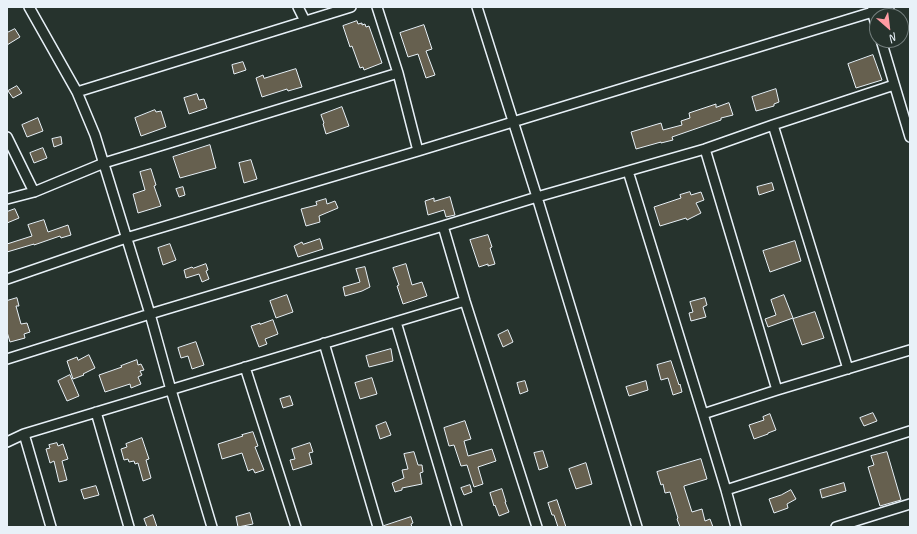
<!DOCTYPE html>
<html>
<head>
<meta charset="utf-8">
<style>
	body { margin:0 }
	#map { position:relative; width:917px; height:534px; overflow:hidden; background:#26332d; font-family:Caveat,sans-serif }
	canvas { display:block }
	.frame { position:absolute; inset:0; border:8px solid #e8f1f8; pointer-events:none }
	.north { position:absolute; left:869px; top:8px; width:40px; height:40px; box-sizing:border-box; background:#26332d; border:1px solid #747f7e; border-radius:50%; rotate:152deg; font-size:11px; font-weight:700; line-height:16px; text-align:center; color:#e8f1f8 }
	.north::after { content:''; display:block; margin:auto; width:14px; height:18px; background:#ff9aa2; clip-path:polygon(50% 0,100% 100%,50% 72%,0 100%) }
</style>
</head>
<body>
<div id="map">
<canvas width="917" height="534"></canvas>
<div class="frame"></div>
<div class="north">N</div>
</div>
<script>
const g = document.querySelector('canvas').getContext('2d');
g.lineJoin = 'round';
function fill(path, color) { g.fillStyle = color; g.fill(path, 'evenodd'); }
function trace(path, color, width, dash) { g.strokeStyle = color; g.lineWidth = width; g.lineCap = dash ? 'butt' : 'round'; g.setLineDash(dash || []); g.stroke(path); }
const building = new Path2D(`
	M357,21L358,24L362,23V25L365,24L366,27L369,26L382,63L364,70L363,67L360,68L352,46L350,47L343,26Z
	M424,25L432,49L426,51L435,75L426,78L418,54L408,57L400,33Z
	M15,29L20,37L7,45V33Z
	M873,55L882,80L856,88L848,64Z
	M243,62L246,70L234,74L232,65Z
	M296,69L302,87L288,91L287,89L262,97L256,78L263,75L264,78Z
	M17,86L22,93L13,98L8,91Z
	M776,89L779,102L774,104V106L756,111L752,97Z
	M197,94L199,100L204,99L207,108L189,114L184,98Z
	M729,103L733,115L721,118V120L672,137L673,140L661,143V142L636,149L631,132L661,123L663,130L682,125L681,121L690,118L689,113L716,104V107Z
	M342,107L349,126L326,134L323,124L324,123L321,115Z
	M155,110L156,112L161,111L166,127L141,136L135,118Z
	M38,118L43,131L27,137L22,125Z
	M61,137L62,144L54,147L52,139Z
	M210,145L216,168L180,178L173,157Z
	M43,148L47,158L34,163L30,153Z
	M251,160L257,179L244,183L239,163Z
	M151,169L156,185L154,186L161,206L138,213L133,194L145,190L140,172Z
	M772,183L774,190L759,195L757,187Z
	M183,187L185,195L179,197L176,189Z
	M690,192L691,195L701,192L704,200L696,203L701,213L687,220L686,218L660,226L654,207L681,198L680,195Z
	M450,197L455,215L446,217L444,210L428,215L425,201L434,198V201Z
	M326,199L327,204L335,201L338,208L319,216L320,222L306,226L301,209L317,205L316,202Z
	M15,209L19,218L7,223V212Z
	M44,220L48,232L68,225L71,235L61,238L60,236L34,245V244L7,252V244L32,236L28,225Z
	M488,235L492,247L490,248L495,264L488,266V264L479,267L470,240Z
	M320,239L323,249L298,257L294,246L302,242L303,244Z
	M795,241L801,261L770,272L763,251Z
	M170,244L176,260L163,265L158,248Z
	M206,264L208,270L206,271L209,279L202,282L199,274L186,278L184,270L192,267L193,268Z
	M406,264L412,285L422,282L427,296L403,304L397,286L399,285L393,268Z
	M365,267L370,287L362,291L345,296L343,287L360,282L356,269Z
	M287,295L293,312L276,318L270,301Z
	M784,295L793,318L768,327L765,319L776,315L771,300Z
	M17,298L19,306H16L21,324L27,323L30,332L24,334L25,338L10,342L7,332V301Z
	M705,298L707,305L703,307L706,317L691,321L689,313L693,312L690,302Z
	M815,312L824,338L802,345L793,319Z
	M273,320L278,334L265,339L267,344L259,347L251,326L260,323V324Z
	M508,330L513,342L503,347L498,335Z
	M196,342L204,365L192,369L188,356L181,358L178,348Z
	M391,349L393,361L369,367L366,356Z
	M89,355L95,368L83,374L84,375L73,379L67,361L77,357L78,360Z
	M137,360L138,365L141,364L144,370L140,371L142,375L138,377L141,384L131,388L130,384L105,392L99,375L122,367L121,366Z
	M671,361L679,385L680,384L682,392L673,395L668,378L661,380L657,365Z
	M70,375L79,396L67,401L58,381Z
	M372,378L377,394L360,399L355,383Z
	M525,381L528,391L520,394L517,383Z
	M646,381L648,390L629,396L626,387Z
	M290,396L293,405L283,408L280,399Z
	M873,413L877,421L864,426L860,418Z
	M770,414L776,430L768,433V434L754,439L749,425L764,420L763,417Z
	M465,421L471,439L464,441L468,456L492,449L496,461L478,467L483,484L474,487L467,465L461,466L454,445L449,446L444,428Z
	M386,422L391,435L380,439L376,426Z
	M253,432L258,446L255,447L264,470L255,473L253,469L248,471L242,453L222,459L218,444L243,436L242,435Z
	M142,438L149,459L146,460L151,478L143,481L138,463L135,464L134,461L129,462L128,459L124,460L121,449L127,447L126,444Z
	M57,443L58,446L63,444L68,459L62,461L67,480L59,482L54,461L50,463L46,449L50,448L49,445Z
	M310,443L313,452L309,453L312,464L293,470L290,460L295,459L292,449Z
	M543,451L548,467L539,470L534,453Z
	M414,452L418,465H422L423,472L420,473L422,484L402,488V490L395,492L392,483L404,478L402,470L408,469L404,454Z
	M887,452L901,500L880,506L868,467L874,465L871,456Z
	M701,459L707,479L684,486V487L692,512L702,509L705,521L710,519L713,527H680L677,519L678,518L670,492L665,493L663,484L661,485L657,472Z
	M586,463L592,484L576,489L569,469Z
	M844,483L846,491L822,498L820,490Z
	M470,485L472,492L464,495L461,488Z
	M96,486L99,495L84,499L81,490Z
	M502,489L506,502H505L509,512L499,516L495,505L494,506L490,493Z
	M791,490L796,499L787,504L788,508L774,513L769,499L781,495Z
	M557,500L566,527H558L554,515H552L548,503Z
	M250,513L253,524L238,527L236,517Z
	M153,515L157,527H147L144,519Z
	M411,517L413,523L411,524L412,527H384V526Z`);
fill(building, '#66604f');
trace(building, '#e8f1f8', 1);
const minor = new Path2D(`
	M29,7L77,92L95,135L150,314L171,390L212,527
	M298,7L305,21
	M377,7L398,73L418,151
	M477,7L537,197L637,527
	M872,11L877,28
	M881,40L910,137
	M77,92L351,7
	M773,125L894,85
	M7,137L34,192
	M705,149L777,390
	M628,171L705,149L773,125L848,369
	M7,199L34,192L104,163L398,73
	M443,226L465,301L537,527
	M7,279L126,238L418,151L889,7
	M396,322L457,527
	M324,343L378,527
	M7,359L150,314L443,226L537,197L628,171L703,414
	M245,367L296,527
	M96,412L129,527
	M24,434L51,527
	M7,442L24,434L465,301
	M726,490L703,414L777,390L910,350
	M736,527L726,490L910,431
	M836,527L910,504`);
trace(minor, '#e8f1f8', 12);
trace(minor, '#26332d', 9);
</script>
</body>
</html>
